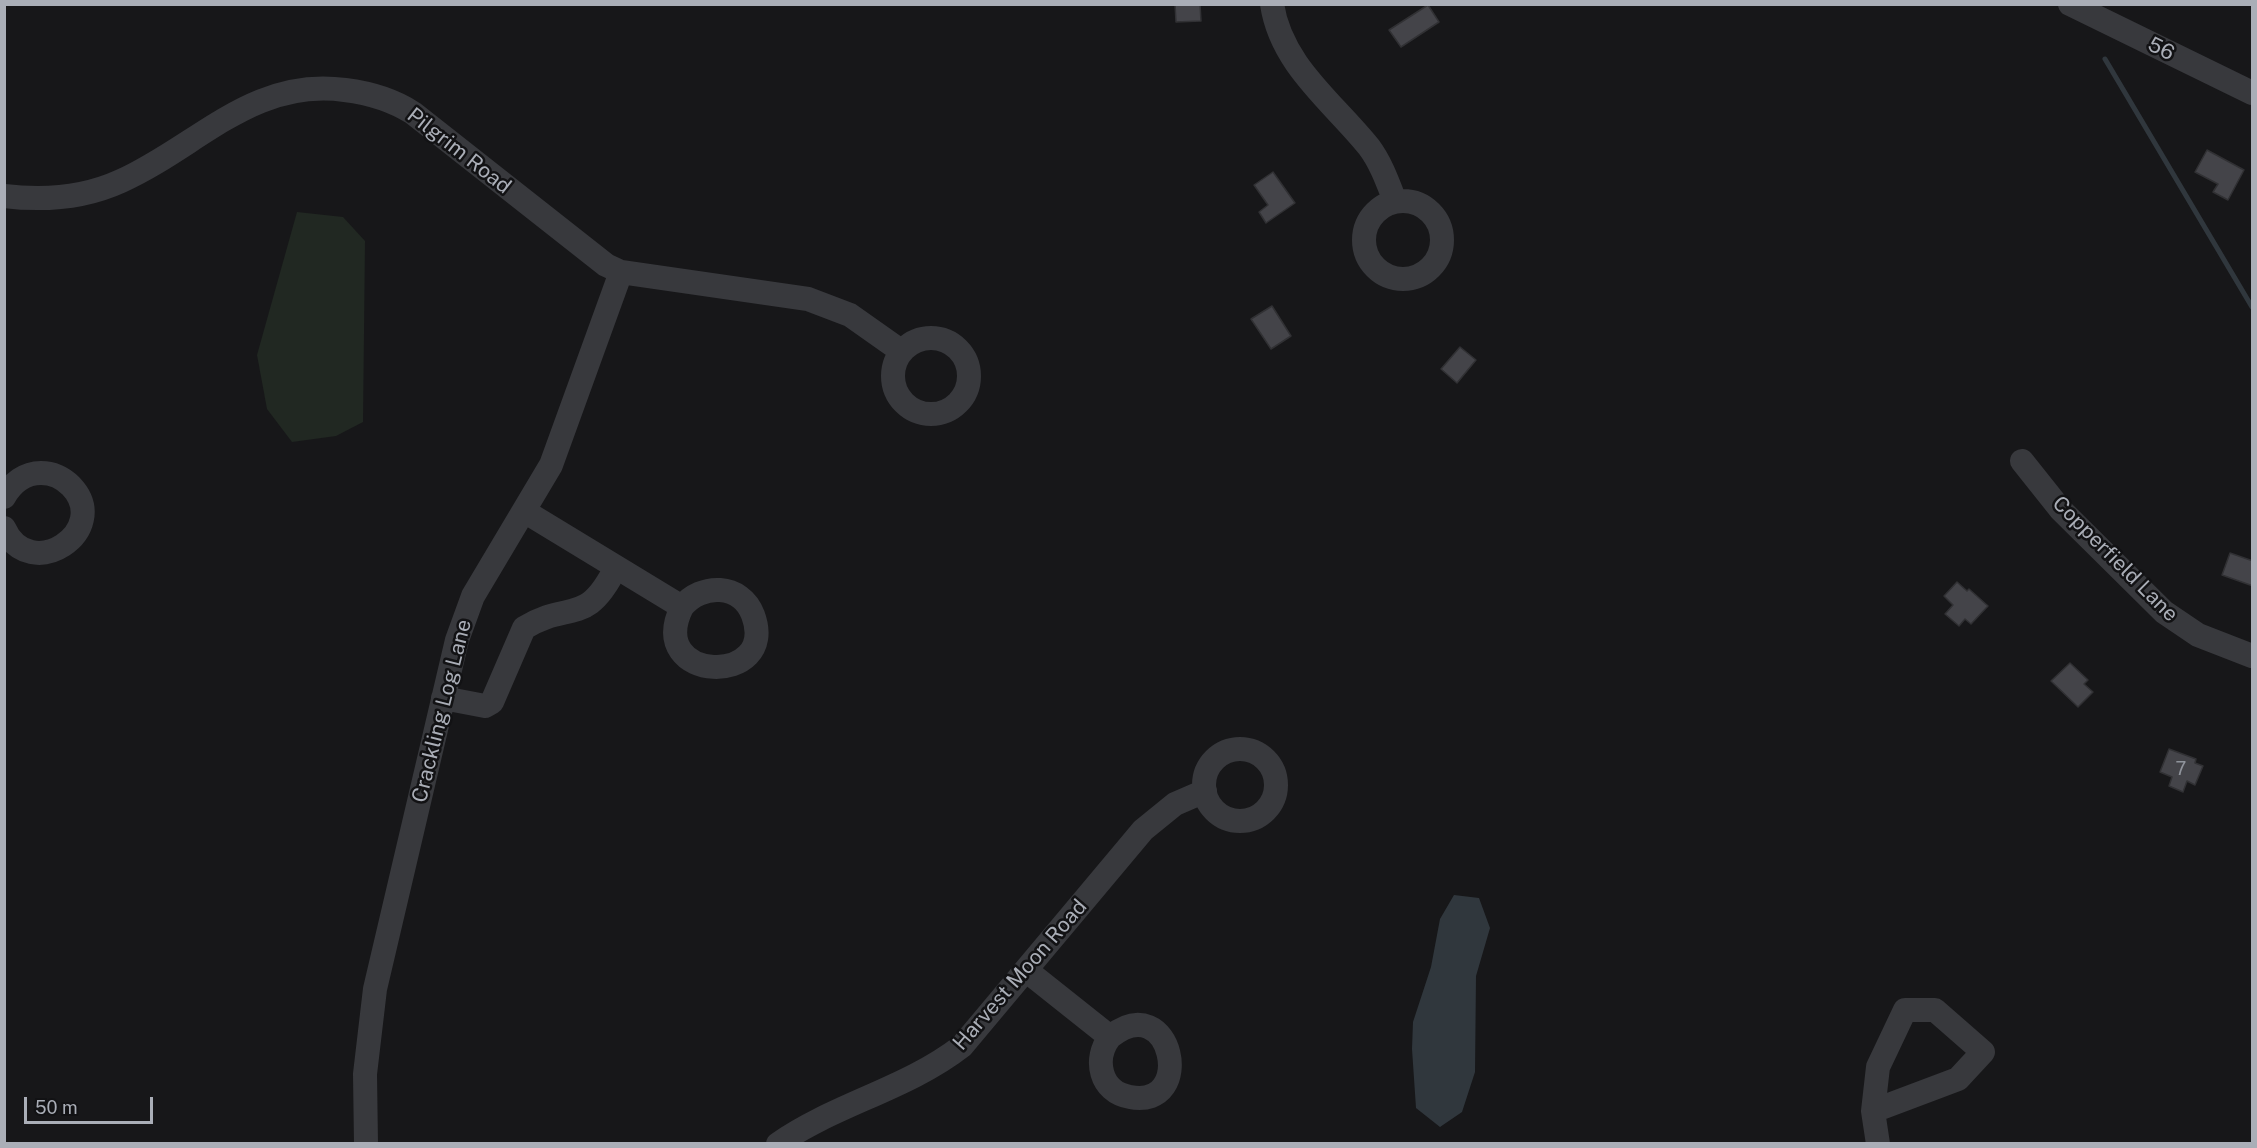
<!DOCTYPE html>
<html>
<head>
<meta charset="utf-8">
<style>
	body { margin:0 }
	#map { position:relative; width:2257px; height:1148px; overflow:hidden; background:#171719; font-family:"Public Sans",sans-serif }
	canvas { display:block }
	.frame { position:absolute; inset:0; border:6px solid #aaaeb7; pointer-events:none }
	.scale { position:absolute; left:24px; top:1097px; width:129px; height:27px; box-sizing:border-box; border:3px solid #aaaeb7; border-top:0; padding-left:8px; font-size:18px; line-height:21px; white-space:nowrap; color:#aaaeb7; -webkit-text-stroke:4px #121214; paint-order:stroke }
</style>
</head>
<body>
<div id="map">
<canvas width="2257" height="1148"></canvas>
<div class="frame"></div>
<div class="scale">50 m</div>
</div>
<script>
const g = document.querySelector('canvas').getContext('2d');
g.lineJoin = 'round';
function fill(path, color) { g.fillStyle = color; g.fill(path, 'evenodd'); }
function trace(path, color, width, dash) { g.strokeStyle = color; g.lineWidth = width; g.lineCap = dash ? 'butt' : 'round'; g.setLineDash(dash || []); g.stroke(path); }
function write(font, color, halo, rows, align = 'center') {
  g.font = font + ' "Public Sans",sans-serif'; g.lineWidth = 5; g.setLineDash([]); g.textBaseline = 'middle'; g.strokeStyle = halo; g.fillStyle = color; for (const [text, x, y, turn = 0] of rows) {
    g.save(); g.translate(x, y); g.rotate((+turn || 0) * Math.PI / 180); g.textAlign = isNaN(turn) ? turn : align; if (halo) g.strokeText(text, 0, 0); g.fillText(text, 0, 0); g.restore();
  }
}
fill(new Path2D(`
	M297,212L343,217L365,241L363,422L336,436L292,442L267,409L257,355Z`), '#212822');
fill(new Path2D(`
	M1454,895L1479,898L1490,928L1476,976L1475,1072L1462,1112L1440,1127L1416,1108L1412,1049L1413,1022L1431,967L1440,919Z`), '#30373d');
trace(new Path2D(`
	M2105,59L2252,307`), '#30373d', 5);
const building = new Path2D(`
	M1175,4H1200L1201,21L1176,22Z
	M1428,5L1439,22L1401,47L1389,30Z
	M2207,150L2244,170L2228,200L2213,192L2218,184L2195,172Z
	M1273,172L1295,203L1266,223L1259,212L1268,205L1254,185Z
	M1272,306L1291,336L1271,349L1251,319Z
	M1460,347L1476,360L1457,383L1441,369Z
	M2230,553L2253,561V586L2222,575Z
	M1957,582L1967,591L1969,589L1988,606L1971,624L1965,619L1959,626L1945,614L1953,605L1944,596Z
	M2070,663L2088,680L2084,684L2093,692L2078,707L2051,681Z
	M2169,749L2196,759L2195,763L2203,766L2195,785L2187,781L2183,792L2169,786L2172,777L2160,772Z`);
fill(building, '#444449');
trace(building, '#313134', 1.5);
trace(new Path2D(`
	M1272,4C1281,65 1333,102 1369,147C1381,163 1388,183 1395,201
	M2070,4L2252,93
	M4,196C45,201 84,198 121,181C197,147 253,77 345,90C369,93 393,100 413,113L606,265L621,272L808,299L850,315L901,351
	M1364 240a39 39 0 1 1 78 0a39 39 0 1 1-78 0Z
	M893 376a38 38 0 1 1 76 0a38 38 0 1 1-76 0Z
	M2022,461L2061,510L2164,612L2198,635L2252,656
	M4,497C12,483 25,473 41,473C52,473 63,478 71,486C113,530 30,586 4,528
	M524,511L682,607C701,583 741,583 753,615C780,687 644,684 682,607
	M443,698L485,706L492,702L524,628C569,600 586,628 616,567
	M1204 785a36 36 0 1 1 72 0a36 36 0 1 1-72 0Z
	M1027,971L1110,1037C1172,987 1197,1110 1130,1097C1100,1092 1093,1059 1110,1037
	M1873,1111L1958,1079L1983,1052L1935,1010H1905L1878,1067L1873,1111L1878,1144
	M366,1144L365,1074L375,989L457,640L473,596L551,465L621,272
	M778,1144C835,1104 907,1089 962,1046L1143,830L1175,804L1205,791`), '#38393d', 24);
write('18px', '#90949c', null, [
	["7",2181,769]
]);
write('21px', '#aaaeb7', '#121214', [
	["56",2161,49,26],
	["Pilgrim Road",459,151,38],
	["Copperfield Lane",2115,559,45],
	["Crackling Log Lane",442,711,-76],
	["Harvest Moon Road",1020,975,-49]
]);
</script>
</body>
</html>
